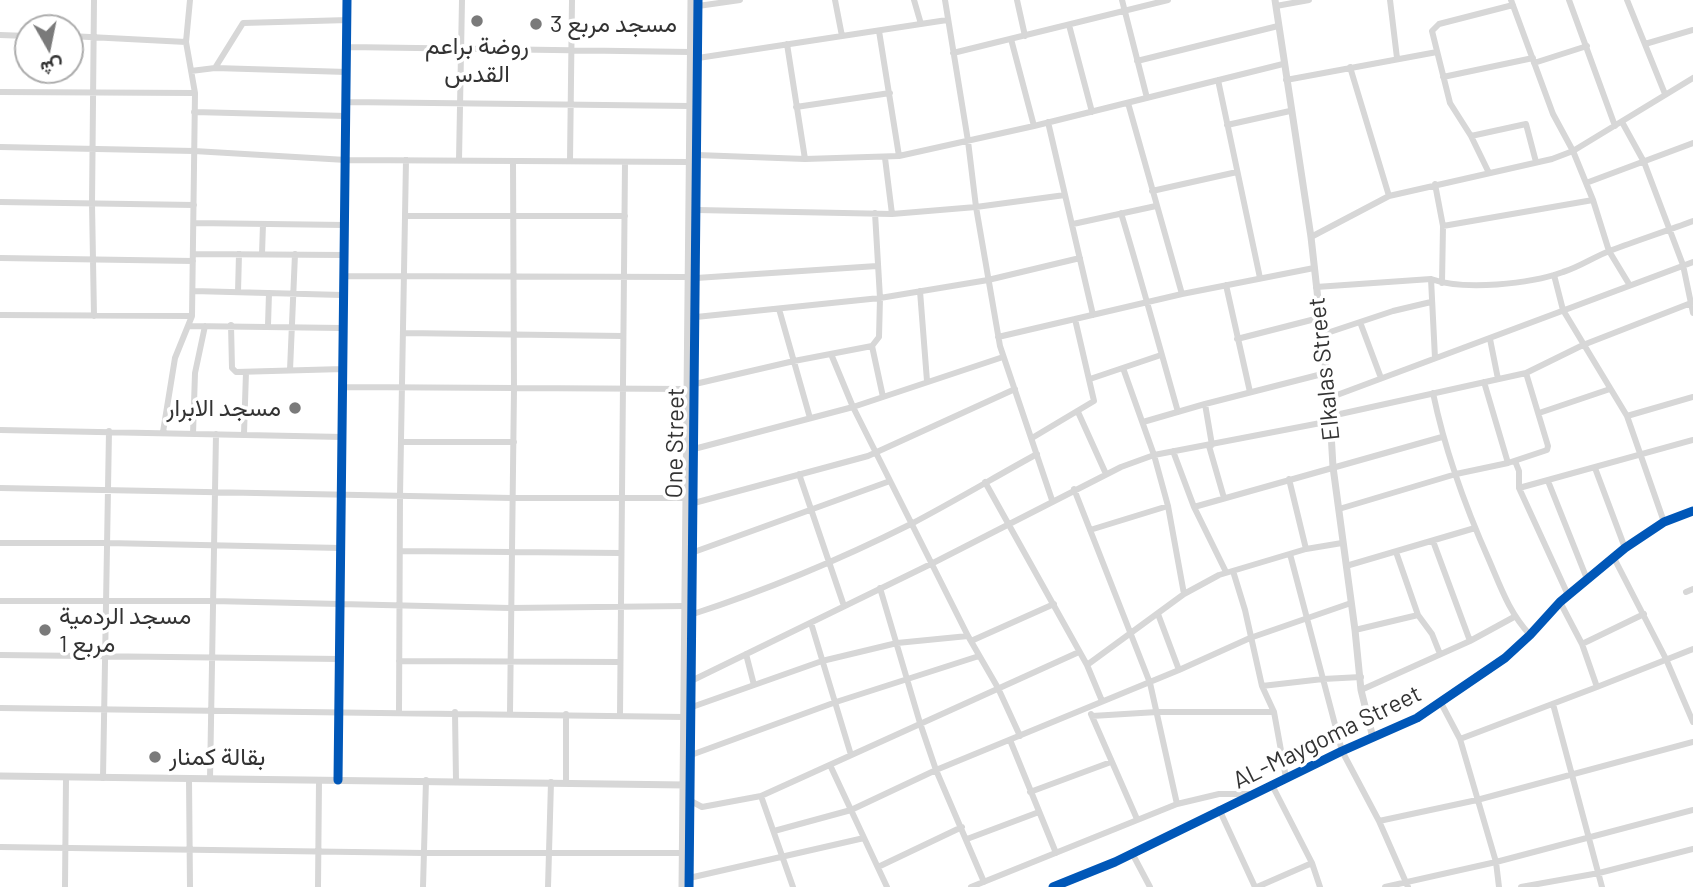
<!DOCTYPE html>
<html>
<head>
<meta charset="utf-8">
<style>
	body { margin:0 }
	#map { position:relative; width:1693px; height:887px; overflow:hidden; background:#fff; font-family:Barlow,Vazirmatn,sans-serif }
	canvas { display:block }
	.north { position:absolute; left:14px; top:14px; width:70px; height:70px; box-sizing:border-box; background:#fff; border:2px solid #adadad; border-radius:50%; rotate:171deg; font-size:19px; font-weight:700; line-height:28px; text-align:center; color:#333 }
	.north::after { content:''; display:block; margin:auto; width:24px; height:32px; background:#7a7a7a; clip-path:polygon(50% 0,100% 100%,50% 72%,0 100%) }
</style>
</head>
<body>
<div id="map">
<canvas width="1693" height="887"></canvas>
<div class="north">ش</div>
</div>
<script>
const g = document.querySelector('canvas').getContext('2d');
g.lineJoin = 'round';
function trace(path, color, width, dash) { g.strokeStyle = color; g.lineWidth = width; g.lineCap = dash ? 'butt' : 'round'; g.setLineDash(dash || []); g.stroke(path); }
function write(font, color, halo, rows, align = 'center') {
  g.font = font + ' Barlow,Vazirmatn,sans-serif'; g.lineWidth = 7; g.setLineDash([]); g.textBaseline = 'middle'; g.strokeStyle = halo; g.fillStyle = color; for (const [text, x, y, turn = 0] of rows) {
    g.save(); g.translate(x, y); g.rotate((+turn || 0) * Math.PI / 180); g.textAlign = isNaN(turn) ? turn : align; if (halo) g.strokeText(text, 0, 0); g.fillText(text, 0, 0); g.restore();
  }
}
trace(new Path2D(`
	M94,0L92,204L94,316
	M835,0L842,36
	M914,0L921,24
	M945,0L968,141L976,207L1000,346L1052,500
	M1017,0L1025,36
	M1122,0L1147,98
	M1390,0L1397,58
	M1511,0L1553,114L1573,151L1593,200L1609,251L1629,284
	M1569,0L1615,126
	M1627,0L1665,94
	M698,6L740,0
	M1276,6L1309,0
	M1069,25L1092,112
	M879,31L899,156
	M0,35L28,36
	M70,36L186,42
	M1011,39L1034,126
	M787,44L805,159
	M1645,44L1693,30
	M348,47L690,52
	M953,53L1168,0
	M698,58L947,20
	M1137,61L1278,26
	M1534,63L1587,46
	M1350,67L1389,196
	M215,68L243,23L348,20
	M191,71L215,68L347,72
	M1443,77L1533,58
	M1218,80L1260,278
	M1286,80L1437,52
	M0,92L195,93
	M347,102L690,106
	M1128,103L1182,294
	M796,107L890,93
	M194,112L346,116
	M1048,122L1093,315
	M1622,122L1644,162L1683,265L1693,313
	M1227,125L1290,111
	M1471,136L1526,124L1536,162
	M0,147L194,151L346,160L689,162
	M697,155L805,159L899,156L1034,126L1283,64
	M885,158L892,214
	M459,160L462,0
	M570,161L572,0
	M1489,173L1471,136L1450,103L1432,31L1439,24L1513,5
	M1586,183L1693,143
	M1435,184L1443,226L1442,283
	M1152,191L1237,172
	M0,202L194,205
	M697,210L892,214L976,207L1065,195
	M875,213L880,298L879,337L872,346L883,397
	M1121,213C1141,279 1159,345 1178,412
	M405,216H625
	M194,223L344,225
	M1073,224L1156,206
	M1443,226L1593,200
	M1311,237L1389,196L1552,159L1573,151L1693,78
	M193,254L343,255
	M262,254L263,224
	M0,258L193,261
	M1554,275L1563,310L1627,416L1664,522
	M343,276L687,277
	M696,278L877,266
	M1431,279C1464,291 1530,284 1563,272C1580,267 1595,256 1612,250C1639,240 1666,231 1693,221
	M1226,285L1250,392
	M1316,287L1431,279L1435,358
	M193,291L342,295
	M920,291L927,381
	M238,292L239,254
	M779,309L810,418
	M0,315L192,316
	M696,317L880,298L988,280L1080,258
	M1360,322L1381,378
	M231,325L232,368L236,372L343,369
	M268,325L269,293
	M190,326L342,328
	M404,333L622,336
	M1321,335L1393,311L1431,302
	M998,337L1182,294L1314,268
	M1237,339L1319,318
	M1490,339L1498,379
	M831,354L853,407L968,636L998,688L1020,736
	M1123,368L1154,455L1168,506L1184,594
	M290,370L295,254
	M1090,379L1161,355
	M1484,382L1508,463
	M695,384L794,361L872,346
	M343,387L686,389
	M1433,393C1445,451 1465,506 1489,560C1501,588 1509,612 1530,635
	M1329,398L1693,262
	M1205,404L1212,445
	M1078,412L1106,474
	M1539,413L1610,389
	M1331,416L1526,373L1583,345L1691,303
	M1627,416L1693,397
	M1143,422L1205,404L1326,373
	M0,430L343,437
	M163,432L175,358L192,316L195,93L186,42L190,0
	M193,434L195,373L205,326
	M244,434L246,372
	M1032,438L1094,401L1075,319
	M401,442H514
	M1209,446L1224,498
	M694,449L853,407L1003,357
	M1173,451L1194,507L1226,572
	M1515,461L1519,471V488L1568,595
	M1595,468L1625,548
	M799,474L844,606
	M1289,479L1306,549
	M1548,481L1587,579
	M985,482L1087,665L1102,701
	M0,488L512,498H686
	M1519,488L1693,440
	M1074,489L1150,683L1177,804
	M694,503L868,456L1015,389
	M1194,507L1442,437
	M1339,509L1456,474L1508,463L1547,450L1548,446L1526,373
	M1090,530L1168,506
	M1433,541L1470,641
	M0,543H107L341,548
	M400,551L621,553
	M694,552L890,481
	M1396,552L1418,615L1432,634L1440,654
	M1290,554L1342,751L1379,821L1408,887
	M1614,558L1666,659L1693,722
	M1346,566L1475,528
	M1233,571L1245,610L1262,686L1274,712L1286,778
	M880,588L920,723L936,770L984,882
	M1686,592L1693,589
	M0,601H213L510,608L686,606
	M1560,602L1582,644L1597,687
	M693,614C767,590 841,559 911,524C953,502 995,477 1037,454
	M1158,614L1179,670
	M811,623L851,755
	M1355,630L1418,615
	M971,641L1054,604
	M1582,644L1644,614
	M746,654L754,685
	M0,655L340,659
	M399,661L620,662
	M1087,665L1184,594L1219,575L1306,549L1342,543
	M689,682L933,563L1121,467L1154,455L1331,421
	M1262,686L1323,679L1361,677
	M1361,690L1470,641L1514,617
	M1441,703L1460,739L1496,862L1499,887
	M1553,704L1602,887
	M692,707L822,661L897,643L968,636
	M0,708L684,717
	M399,712L400,496L406,160
	M455,712L456,781
	M510,713L514,389L513,161
	M1091,714L1137,819
	M620,715L625,162
	M1092,716L1157,712H1274
	M1460,739L1597,687L1693,649
	M1010,740L1056,853
	M691,755L836,702L979,656
	M830,765L887,887
	M103,778L109,431
	M189,779L190,887
	M210,779L216,434
	M338,780L347,0
	M566,783V714
	M1272,785L1312,863L1320,887
	M1030,792L1111,762
	M761,796L793,887
	M689,800L702,807L761,796L1079,652
	M1219,809L1255,887
	M1379,821L1477,800L1693,742
	M774,831L851,810L936,770L1179,670L1250,638L1351,603
	M967,839L1039,812
	M0,847L424,853H683
	M1132,853L1150,887
	M878,867L962,827
	M689,878L864,838
	M65,887L66,778
	M318,887L319,781
	M423,887L426,780
	M548,887L551,782
	M971,887L1177,804L1219,794H1252
	M1257,887L1312,863
	M1385,887L1496,862L1693,810
	M1521,887L1599,873L1693,849`), '#d7d7d7', 6);
trace(new Path2D(`
	M1275,0L1311,237L1329,398L1333,467L1355,630L1361,690L1373,738
	M0,776L685,785
	M682,887L691,0
	M689,887L698,0
	M1053,887L1115,862L1342,751L1417,718L1505,658L1530,635L1560,602L1625,548L1664,522L1693,511`), '#d7d7d7', 7);
trace(new Path2D(`
	M338,780L347,0
	M689,887L698,0
	M1053,887L1115,862L1342,751L1417,718L1505,658L1530,635L1560,602L1625,548L1664,522L1693,511`), '#0057b8', 9);
for (const [x, y, r, color] of [
	[477,21,7,"#7a7a7a"],
	[536,24,7,"#7a7a7a"],
	[295,408,7,"#7a7a7a"],
	[45,630,7,"#7a7a7a"],
	[155,757,7,"#7a7a7a"]
]) { const dot = new Path2D(); dot.arc(x, y, r, 0, 2 * Math.PI); g.fillStyle = color; g.fill(dot); trace(dot, '#fff', 2.5); }
write('24px', '#333', '#fff', [
	["مسجد مربع 3",550,24],
	["روضة براعم",477,46,"center"],
	["القدس",477,74,"center"],
	["مسجد الابرار",281,408,"right"],
	["مسجد الردمية",59,616],
	["مربع 1",59,644],
	["بقالة كمنار",169,757]
], 'left');
write('24px', '#333', '#fff', [
	["Elkalas Street",1324,369,-96],
	["One Street",675,443,-89],
	["AL-Maygoma Street",1327,737,-26]
]);
</script>
</body>
</html>
